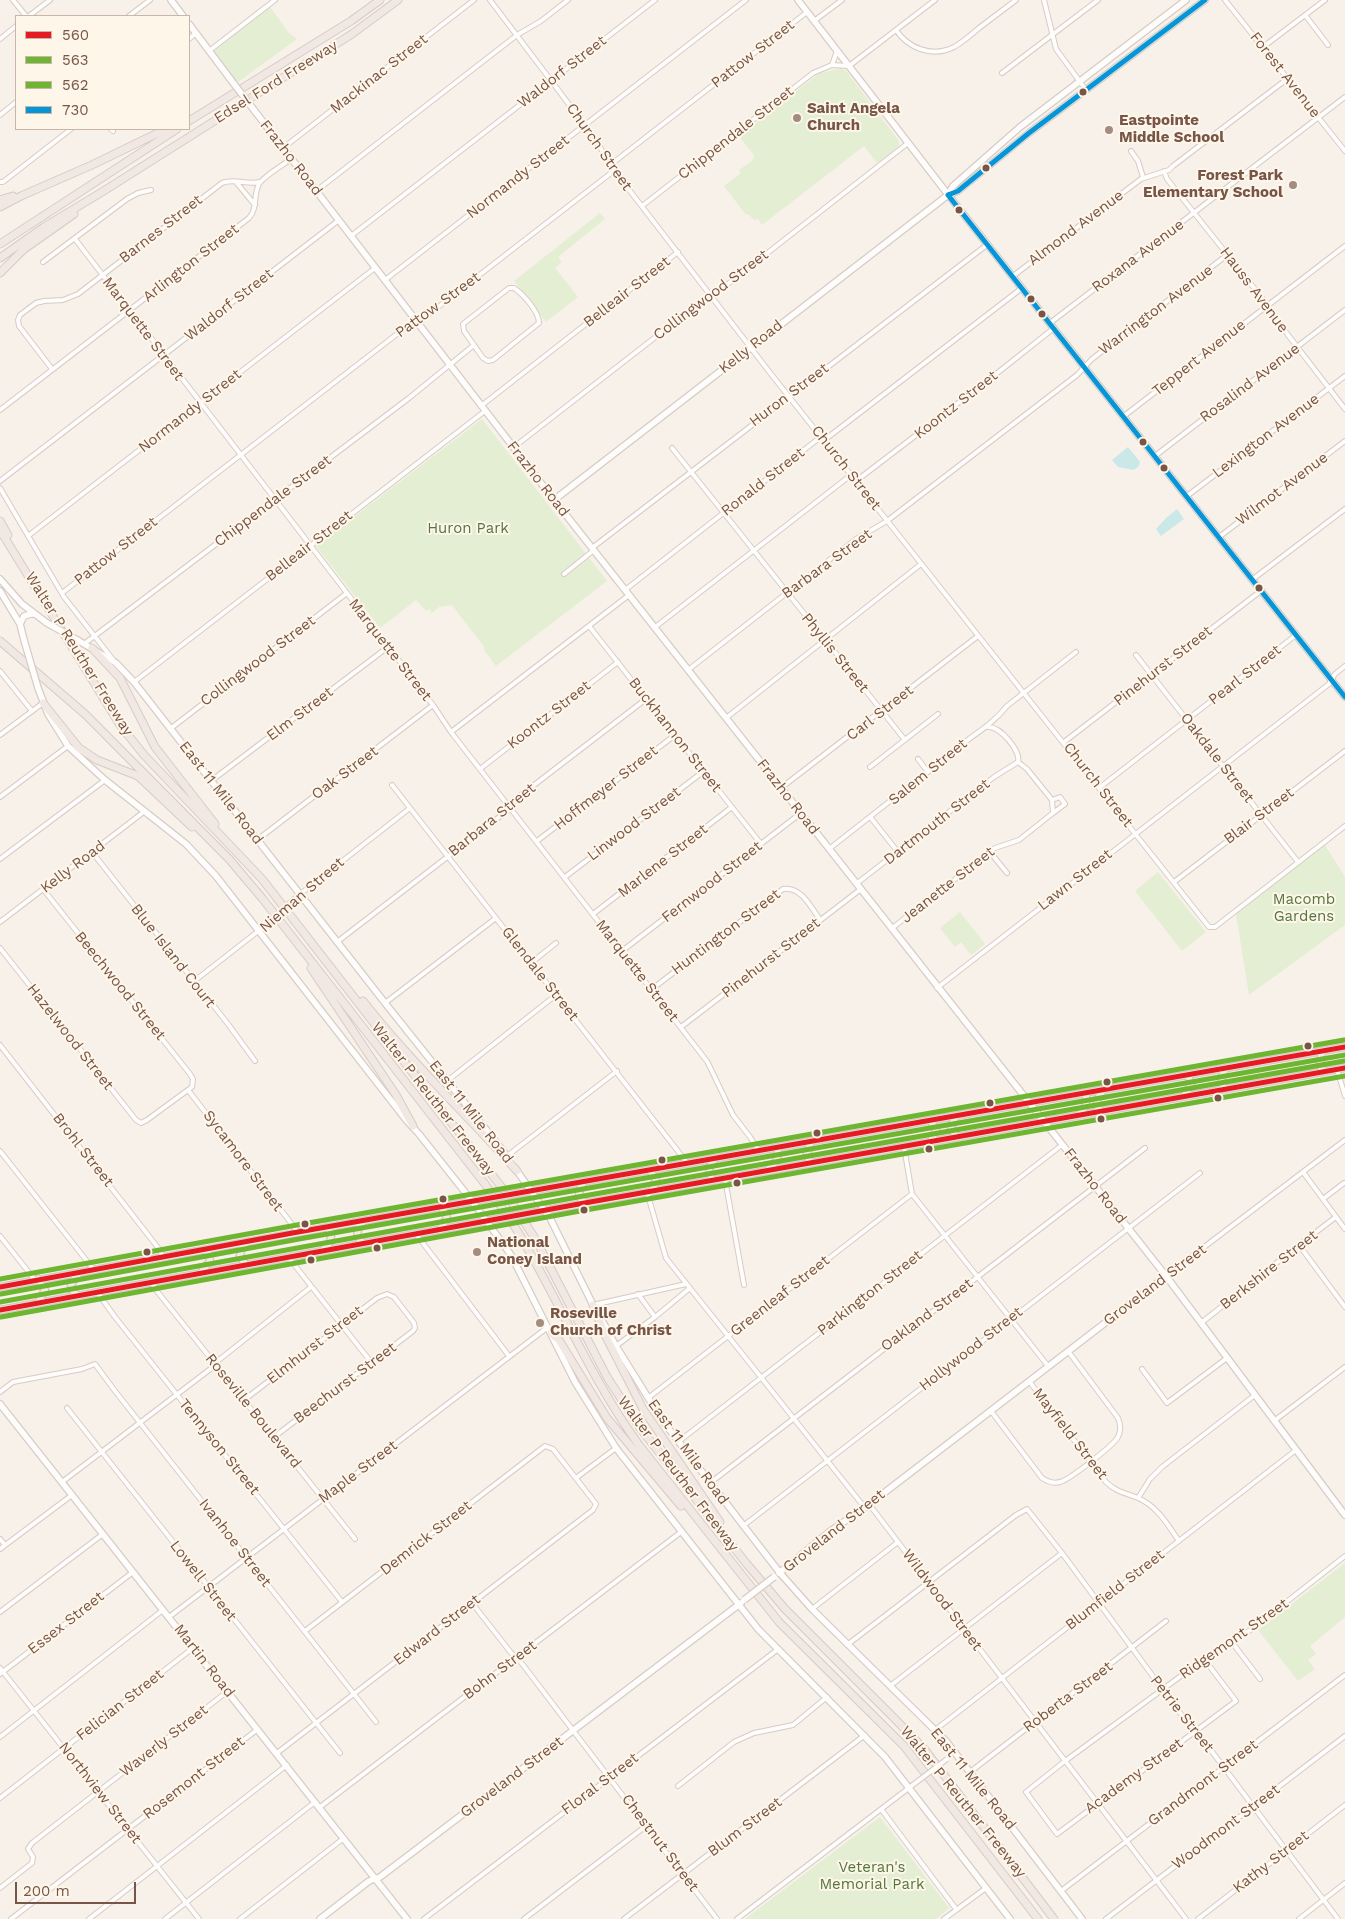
<!DOCTYPE html>
<html>
<head>
<meta charset="utf-8">
<style>
	body { margin:0 }
	#map { position:relative; width:1345px; height:1919px; overflow:hidden; background:#f7f1e9; font-family:"Work Sans",sans-serif }
	canvas { display:block }
	.legend { position:absolute; left:15px; top:15px; width:175px; height:115px; box-sizing:border-box; background:#fff6ea; border:1px solid #c9b6a9; margin:0; padding:6px 9px; list-style:none; font-size:15px; color:#775648 }
	.legend li { display:flex; align-items:center; gap:10px; height:25px }
	.legend b { width:25px; border:1px solid #c9b6a9 }
	.scale { position:absolute; left:15px; top:1882px; width:121px; height:22px; box-sizing:border-box; border:2px solid #775648; border-top:0; padding-left:6px; font-size:15px; line-height:18px; white-space:nowrap; color:#775648; -webkit-text-stroke:4px #fff6ea; paint-order:stroke }
</style>
</head>
<body>
<div id="map">
<canvas width="1345" height="1919"></canvas>
<ul class="legend">
<li><b style="height:6px;background:#e51a23"></b>560</li>
<li><b style="height:6px;background:#6eb531"></b>563</li>
<li><b style="height:6px;background:#6eb531"></b>562</li>
<li><b style="height:6px;background:#0696d7"></b>730</li>
</ul>
<div class="scale">200 m</div>
</div>
<script>
const g = document.querySelector('canvas').getContext('2d');
g.lineJoin = 'round';
function fill(path, color) { g.fillStyle = color; g.fill(path, 'evenodd'); }
function trace(path, color, width, dash) { g.strokeStyle = color; g.lineWidth = width; g.lineCap = dash ? 'butt' : 'round'; g.setLineDash(dash || []); g.stroke(path); }
function write(font, color, halo, rows, align = 'center') {
  g.font = font + ' "Work Sans",sans-serif'; g.lineWidth = 4; g.setLineDash([]); g.textBaseline = 'middle'; g.strokeStyle = halo; g.fillStyle = color; for (const [text, x, y, turn = 0] of rows) {
    g.save(); g.translate(x, y); g.rotate((+turn || 0) * Math.PI / 180); g.textAlign = isNaN(turn) ? turn : align; if (halo) g.strokeText(text, 0, 0); g.fillText(text, 0, 0); g.restore();
  }
}
fill(new Path2D(`
	M267,3L289,33L297,39L238,82L233,78L214,51L239,31L237,26Z
	M841,68L847,72L899,141V146L879,162H876L864,146L762,225L758,219L754,220L748,214L746,215L724,186L741,173L739,170L753,160L754,155L739,136L818,74Z
	M600,213L605,219L558,257L562,262L555,268L578,297L546,322L514,281Z
	M482,419L607,581L496,666L484,650L485,648L452,605L439,607L432,613L429,609L426,611L416,600L380,628L316,546Z
	M1325,845L1345,877V925L1249,995L1236,914Z
	M1158,872L1206,932L1182,951L1135,891Z
	M960,912L985,944L971,955L961,942L955,947L940,928Z
	M1345,1563V1617L1310,1646L1316,1654L1308,1660L1315,1669L1298,1681L1258,1630Z
	M880,1817L949,1908L936,1919H745Z`), '#e4eed3');
fill(new Path2D(`
	M1128,447L1140,462L1139,466L1134,470L1118,467L1112,460Z
	M1177,509L1184,519L1161,536L1156,529L1166,518Z`), '#cae8e8');
const street = new Path2D(`
	M13,0L26,16
	M490,0L568,103L600,147L610,165L771,374L1209,927H1215L1345,826
	M1044,0L1056,49L1086,90
	M1225,0L1345,151
	M1305,15L1328,45
	M29,16L50,0
	M129,16L150,0
	M814,21L842,0
	M896,30C908,48 932,58 954,47C963,42 971,35 979,28C991,19 1004,9 1016,0
	M0,39L16,26
	M189,39L196,33
	M1263,47L1325,0
	M209,51L275,0
	M837,51L832,65L849,66L935,0
	M1002,73L1098,0
	M0,115L16,102
	M111,129L113,131
	M283,148L474,0
	M1131,151L1138,161L1143,177
	M1164,171L1167,179L1266,303L1268,309L1345,409
	M0,182H3L71,129
	M236,182L255,205
	M316,191L517,35L541,21L568,0
	M642,206L813,73L832,65
	M351,236L655,0
	M75,239L433,705L451,732L706,1060
	M43,262L127,199L138,193L151,190
	M1013,276L1141,179L1169,170L1173,166L1287,79
	M385,280L746,0
	M509,288H514C524,295 539,312 539,323L493,360L488,361L483,358L464,331L463,324Z
	M1050,323L1345,97
	M52,369L19,326L18,320L20,315L36,303L44,301L63,300L78,294L222,183C234,178 247,185 260,182
	M481,406L678,252
	M0,410L249,218C258,208 253,195 259,184C264,176 283,165 291,159
	M1124,416L1345,246
	M514,447L707,297L715,294L908,143
	M672,448L905,740
	M1155,456L1345,310
	M0,481L339,220
	M856,481L991,378L1054,328
	M0,488L64,597L114,661
	M1187,496L1345,376
	M28,536L375,268
	M1219,537L1345,441
	M592,548L988,244
	M564,574L594,550
	M1253,579L1345,509
	M625,590L818,439L827,438L1022,288
	M62,593L410,324L424,318L611,173L614,162L807,12
	M589,626L761,844
	M654,628L851,475
	M84,644L409,398L474,345
	M1136,655L1298,862
	M688,670L856,539L887,521L1077,375L1092,359L1227,255
	M0,671L32,711
	M134,682L485,411
	M726,718L921,564
	M988,727C1000,726 1021,751 1018,762
	M170,729L347,593
	M451,732L629,595
	M0,735L43,703
	M1064,742L1262,590
	M918,759L928,772
	M870,767L938,714
	M480,769L618,662
	M211,781L388,647
	M392,785L688,1164
	M781,788L978,636
	M1099,788L1296,635
	M0,797L68,746
	M1052,800L1060,797L1065,804L1053,813
	M871,818L898,852
	M257,840L433,705
	M537,841L675,735
	M829,849L969,739C983,729 996,720 1007,706L1076,652
	M92,852L228,1024L255,1061
	M990,852L1007,873
	M0,859L105,780
	M565,877L704,771
	M1174,882L1345,751
	M856,884L994,777L1018,762
	M294,899L410,808
	M593,914L732,807
	M0,922L145,811
	M891,929L995,848L1019,840L1053,813L1052,800L1027,769L1018,762
	M337,942L507,811L512,802L646,699
	M0,948L136,1120L141,1123L147,1120L192,1087L193,1079L190,1074L43,889
	M622,951L801,813
	M531,963L556,943
	M193,982L266,925
	M937,988L1329,684L1335,674L1345,666
	M652,989L783,889C801,886 811,907 820,920
	M385,1003L496,918
	M681,1027L861,889
	M0,1045L159,1249L163,1257
	M707,1061L733,1115L750,1137L759,1151
	M1337,1069L1345,1096
	M447,1081L556,995
	M188,1090L298,1232
	M904,1147L912,1194L1048,1366
	M0,1151L94,1270
	M507,1156L617,1071
	M1303,1172L1345,1229
	M725,1179L744,1285
	M647,1192L666,1258L861,1503L872,1508L1186,1919
	M1323,1199L1344,1183
	M416,1234L509,1356
	M0,1236L35,1280
	M1299,1245L1345,1307
	M289,1258L371,1362
	M1166,1276L1345,1140
	M152,1283L156,1290L355,1539
	M97,1292L115,1317L342,1602
	M638,1294L655,1317
	M593,1305L686,1284
	M1201,1323C1246,1288 1290,1251 1336,1217
	M616,1346L655,1317L690,1288
	M1142,1369L1167,1403L1227,1358
	M1029,1381L1106,1482C1116,1492 1126,1493 1138,1498C1157,1506 1168,1525 1179,1541
	M0,1392L13,1382L82,1369L95,1364L115,1391L376,1722
	M648,1398L912,1194
	M244,1400L377,1298L387,1294L394,1297L414,1323L415,1328L413,1331L274,1437
	M67,1408L340,1753
	M991,1411L1042,1478C1048,1482 1053,1484 1060,1482C1069,1480 1114,1445 1118,1437C1121,1431 1121,1425 1118,1418L1068,1351
	M1274,1421L1345,1367
	M678,1442L1062,1145
	M576,1478L616,1448
	M62,1482L213,1367L215,1363L311,1287
	M710,1483L1145,1148
	M1138,1498L1150,1479L1162,1467L1255,1395
	M743,1526L1200,1173
	M0,1539L5,1545
	M0,1549L72,1495
	M472,1603L512,1654L520,1661L717,1919
	M812,1609L898,1542
	M0,1612L103,1534
	M169,1617L548,1327
	M1231,1641L1260,1679
	M847,1645L1016,1515L1027,1509L1062,1553L1183,1717L1201,1737L1338,1919
	M1204,1659L1236,1701L1057,1834L1026,1792L1065,1761L1204,1659L1252,1629L1345,1556
	M0,1668L199,1919
	M0,1674L133,1572
	M890,1686L1062,1553
	M935,1730L1296,1450
	M0,1737L163,1610
	M277,1753L593,1510L596,1504L553,1449L545,1446L305,1631
	M970,1772L1166,1621
	M678,1786L734,1742L754,1733L793,1725L827,1697
	M0,1798L193,1648
	M320,1807L681,1532
	M881,1809L956,1909
	M0,1888L32,1863L33,1857L28,1849L32,1843L228,1691
	M1061,1891L1345,1675
	M11,1919L258,1729
	M89,1919L287,1765
	M165,1919L315,1802
	M240,1919L344,1838
	M424,1919L777,1650
	M524,1919L646,1826
	M624,1919L865,1735
	M737,1919L918,1781
	M944,1919L986,1888
	M1106,1919L1345,1736
	M1198,1919L1345,1805
	M1299,1919L1345,1883`);
const secondary = new Path2D(`
	M171,0L183,16
	M798,0L953,201L1345,697
	M189,24L231,80
	M254,110L551,496L1166,1276L1345,1515
	M948,195L953,186L1020,127L1186,0
	M554,500L948,195L958,191L1029,133L1205,0
	M0,579L22,604L47,623
	M0,591L20,624L24,640
	M20,624L24,616L31,614H35
	M79,641L116,663L134,682L385,1003L504,1152
	M38,688L48,714L68,746L105,780L186,844L216,876L407,1121L419,1134L472,1201L511,1255L575,1382L616,1448L758,1629L885,1757L1010,1919
	M515,1168L550,1218L594,1307
	M599,1315L616,1346L662,1420L780,1573L812,1609L946,1741L1082,1919
	M0,1404L407,1919
	M779,1573L829,1532L867,1506L1166,1276
	M320,1919L369,1881L380,1877L741,1603`);
const primary = new Path2D(`
	M1322,1051L1320,1064L1323,1072
	M1225,1089C1219,1082 1221,1076 1226,1068
	M1184,1096L1191,1084L1188,1075
	M1101,1111C1093,1104 1098,1098 1103,1090
	M1079,1115L1086,1105V1093
	M956,1137L951,1127L956,1116
	M931,1141L936,1130L931,1121
	M810,1163L807,1154L811,1142
	M650,1170L656,1180L652,1191
	M768,1170L777,1160L778,1148
	M712,1180L709,1169L714,1159
	M583,1182L579,1193L581,1199L585,1203
	M519,1193L1345,1047
	M531,1213L1345,1068
	M440,1230L447,1218L445,1212L441,1207
	M363,1243C355,1236 356,1228 364,1221
	M323,1250C331,1242 334,1237 327,1227
	M245,1264L240,1256L241,1250L246,1242
	M202,1271L210,1261L209,1255L206,1250
	M0,1287L484,1199
	M77,1295L72,1290L71,1284L79,1273
	M38,1303L45,1290L38,1279
	M0,1310L498,1219`);
const highway = new Path2D(`
	M189,121L351,21L380,0
	M0,200L13,196
	M0,207L21,196L94,164L166,129
	M0,244L177,129
	M0,258L44,227L102,192L352,34L398,0
	M0,273L23,250L74,214
	M0,521L8,535
	M0,530L120,725L144,755L262,879L503,1189L536,1240L607,1377L640,1428L746,1563L785,1609L894,1718L925,1750L1054,1919
	M0,641L85,714L229,859L262,898L485,1184C496,1200 508,1215 518,1232C560,1302 590,1378 639,1445L779,1622L904,1746L1038,1919
	M92,648L120,678L155,747L215,824
	M43,703L79,748L97,760L138,776L192,827
	M311,968L396,1095L413,1126
	M363,1001C410,1061 466,1114 517,1171
	M593,1305L604,1333L643,1409L720,1522
	M551,1333L559,1340L607,1418L681,1506`);
trace(street, '#d6ccc6', 6);
trace(secondary, '#d6ccc6', 8);
trace(primary, '#d6cbc5', 9);
trace(highway, '#d6cbc5', 9);
trace(street, '#fefdfc', 4);
trace(secondary, '#fefdfc', 5.5);
trace(primary, '#f3ece4', 6);
trace(highway, '#f1e7e3', 7);
const streetBridge = new Path2D(`
	M266,925L294,899
	M918,1781L947,1759`);
const secondaryBridge = new Path2D(`
	M231,80L254,110
	M47,623L79,641
	M24,640L38,688
	M744,1600L774,1577`);
const primaryBridge = new Path2D(`
	M484,1199L519,1193
	M498,1219L531,1213`);
trace(streetBridge, '#d6ccc6', 6, []);
trace(secondaryBridge, '#d6ccc6', 8, []);
trace(primaryBridge, '#d6cbc5', 9, []);
trace(streetBridge, '#fefdfc', 4);
trace(secondaryBridge, '#fefdfc', 5.5);
trace(primaryBridge, '#f3ece4', 6);
trace(new Path2D(`
	M0,1287L298,1232L1345,1047
	M0,1310L579,1204L1345,1068`), '#e51a23', 5);
trace(new Path2D(`
	M1,1294L299,1239L1345,1055
	M1,1317L580,1211L1345,1076`), '#6eb531', 5);
trace(new Path2D(`
	M0,1279L297,1225L1344,1040
	M0,1302L578,1197L1344,1061`), '#6eb531', 5);
trace(new Path2D(`
	M948,195L1345,697
	M948,195L958,191L1029,133L1205,0`), '#0696d7', 5);
for (const [x, y, r, color] of [
	[1083,92,4.5,"#775648"],
	[797,118,5,"#a48c80"],
	[1109,130,5,"#a48c80"],
	[986,168,4.5,"#775648"],
	[1293,185,5,"#a48c80"],
	[959,210,4.5,"#775648"],
	[1031,299,4.5,"#775648"],
	[1042,314,4.5,"#775648"],
	[1143,442,4.5,"#775648"],
	[1164,468,4.5,"#775648"],
	[1259,588,4.5,"#775648"],
	[1308,1046,4.5,"#775648"],
	[1107,1082,4.5,"#775648"],
	[1218,1098,4.5,"#775648"],
	[990,1103,4.5,"#775648"],
	[1101,1119,4.5,"#775648"],
	[817,1133,4.5,"#775648"],
	[929,1149,4.5,"#775648"],
	[662,1160,4.5,"#775648"],
	[737,1183,4.5,"#775648"],
	[443,1199,4.5,"#775648"],
	[584,1210,4.5,"#775648"],
	[305,1224,4.5,"#775648"],
	[377,1248,4.5,"#775648"],
	[147,1252,4.5,"#775648"],
	[477,1252,5,"#a48c80"],
	[311,1260,4.5,"#775648"],
	[540,1323,5,"#a48c80"]
]) { const dot = new Path2D(); dot.arc(x, y, r, 0, 2 * Math.PI); g.fillStyle = color; g.fill(dot); trace(dot, '#fff6ea', 2); }
write('15px', '#775648', '#fff6ea', [
	["Pattow Street",753,54,-38],
	["Waldorf Street",562,72,-38],
	["Mackinac Street",379,74,-38],
	["Forest Avenue",1285,75,52],
	["Edsel Ford Freeway",276,82,-32],
	["Chippendale Street",736,133,-38],
	["Church Street",599,147,55],
	["Frazho Road",291,158,52],
	["Normandy Street",518,177,-38],
	["Almond Avenue",1076,228,-37],
	["Barnes Street",161,229,-38],
	["Roxana Avenue",1138,256,-37],
	["Arlington Street",191,263,-38],
	["Hauss Avenue",1254,290,53],
	["Belleair Street",627,292,-38],
	["Collingwood Street",711,295,-37],
	["Waldorf Street",229,305,-38],
	["Pattow Street",438,305,-36],
	["Warrington Avenue",1156,310,-37],
	["Marquette Street",143,329,53],
	["Kelly Road",751,347,-38],
	["Teppert Avenue",1199,358,-38],
	["Rosalind Avenue",1250,383,-37],
	["Huron Street",789,395,-37],
	["Koontz Street",956,405,-38],
	["Normandy Street",190,411,-38],
	["Lexington Avenue",1266,436,-37],
	["Church Street",846,468,52],
	["Frazho Road",538,479,52],
	["Ronald Street",763,482,-38],
	["Wilmot Avenue",1282,489,-37],
	["Chippendale Street",273,501,-37],
	["Belleair Street",309,546,-38],
	["Pattow Street",116,551,-38],
	["Barbara Street",827,564,-36],
	["Marquette Street",390,650,52],
	["Phyllis Street",835,653,51],
	["Walter P Reuther Freeway",79,654,58],
	["Collingwood Street",258,661,-37],
	["Pinehurst Street",1163,666,-38],
	["Pearl Street",1245,675,-38],
	["Carl Street",880,713,-38],
	["Elm Street",300,714,-37],
	["Koontz Street",549,715,-38],
	["Buckhannon Street",675,735,52],
	["Oakdale Street",1217,758,52],
	["Salem Street",928,772,-39],
	["Oak Street",345,773,-37],
	["Church Street",1098,785,52],
	["Hoffmeyer Street",606,788,-38],
	["East 11 Mile Road",221,793,52],
	["Frazho Road",788,797,52],
	["Blair Street",1259,816,-37],
	["Barbara Street",492,820,-39],
	["Dartmouth Street",937,822,-38],
	["Linwood Street",634,824,-37],
	["Marlene Street",663,861,-38],
	["Kelly Road",73,867,-37],
	["Lawn Street",1075,880,-38],
	["Fernwood Street",712,882,-38],
	["Jeanette Street",948,885,-38],
	["Nieman Street",302,895,-41],
	["Huntington Street",726,932,-37],
	["Blue Island Court",173,956,52],
	["Pinehurst Street",771,958,-38],
	["Marquette Street",637,971,52],
	["Glendale Street",540,974,52],
	["Beechwood Street",120,986,51],
	["Hazelwood Street",70,1037,52],
	["Walter P Reuther Freeway",433,1099,52],
	["East 11 Mile Road",471,1112,52],
	["Brohl Street",83,1150,52],
	["Sycamore Street",243,1161,53],
	["Frazho Road",1095,1186,52],
	["Berkshire Street",1269,1270,-38],
	["Groveland Street",1155,1285,-37],
	["Parkington Street",870,1293,-38],
	["Greenleaf Street",780,1296,-38],
	["Oakland Street",927,1315,-37],
	["Elmhurst Street",315,1345,-38],
	["Hollywood Street",971,1349,-38],
	["Beechurst Street",345,1383,-37],
	["Roseville Boulevard",253,1411,51],
	["Mayfield Street",1070,1434,52],
	["Tennyson Street",219,1447,51],
	["East 11 Mile Road",688,1452,54],
	["Maple Street",358,1472,-37],
	["Walter P Reuther Freeway",678,1474,53],
	["Groveland Street",834,1531,-38],
	["Demrick Street",426,1538,-38],
	["Ivanhoe Street",235,1543,52],
	["Lowell Street",203,1581,52],
	["Blumfield Street",1115,1590,-38],
	["Wildwood Street",942,1600,53],
	["Essex Street",66,1623,-38],
	["Edward Street",437,1630,-38],
	["Ridgemont Street",1234,1639,-35],
	["Martin Road",204,1661,52],
	["Bohn Street",500,1670,-37],
	["Roberta Street",1068,1697,-37],
	["Felician Street",120,1705,-38],
	["Petrie Street",1182,1714,52],
	["Waverly Street",164,1741,-38],
	["Academy Street",1134,1776,-36],
	["Groveland Street",512,1777,-37],
	["Rosemont Street",194,1778,-38],
	["East 11 Mile Road",973,1779,51],
	["Grandmont Street",1203,1783,-37],
	["Floral Street",600,1784,-37],
	["Northview Street",100,1793,52],
	["Walter P Reuther Freeway",963,1802,51],
	["Blum Street",745,1827,-37],
	["Woodmont Street",1226,1827,-37],
	["Chestnut Street",660,1843,53],
	["Kathy Street",1271,1862,-38]
]);
write('bold 15px', '#775648', '#fff6ea', [
	["Saint Angela",807,109],
	["Church",807,126],
	["Eastpointe",1119,121],
	["Middle School",1119,138],
	["Forest Park",1283,176,"right"],
	["Elementary School",1283,193,"right"],
	["National",487,1243],
	["Coney Island",487,1260],
	["Roseville",550,1314],
	["Church of Christ",550,1331]
], 'left');
write('15px', '#52773c', '#fff6ea', [
	["Huron Park",468,529],
	["Macomb",1304,900],
	["Gardens",1304,917],
	["Veteran's",872,1868],
	["Memorial Park",872,1885]
]);
</script>
</body>
</html>
